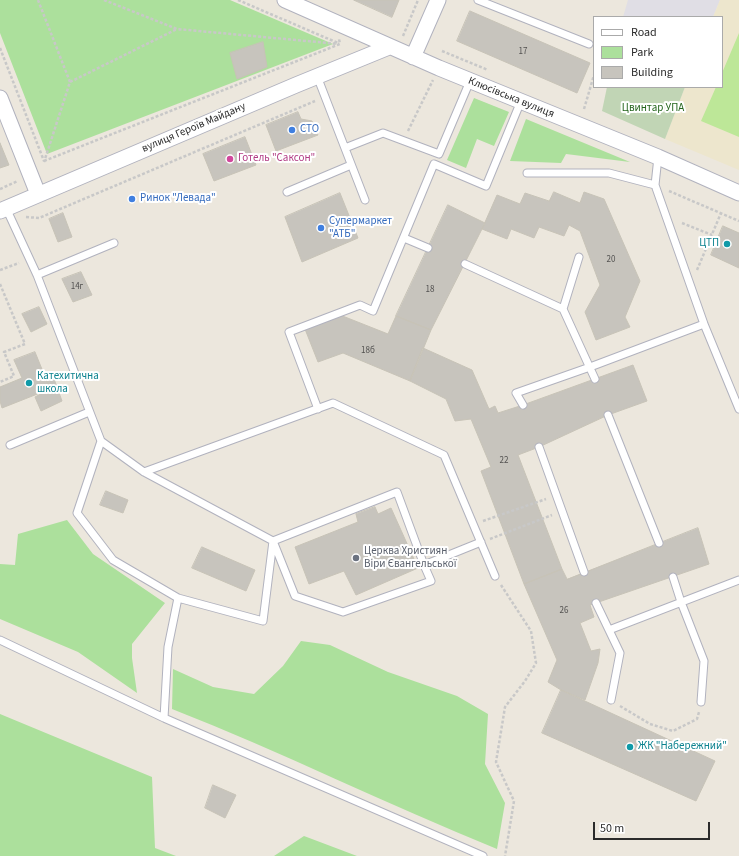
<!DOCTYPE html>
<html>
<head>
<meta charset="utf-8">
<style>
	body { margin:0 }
	#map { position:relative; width:739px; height:856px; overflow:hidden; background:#ece7dd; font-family:"Source Sans 3",sans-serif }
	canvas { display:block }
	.legend { position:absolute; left:593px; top:16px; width:130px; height:72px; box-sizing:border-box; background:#fff; border:1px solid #aaa; margin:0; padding:5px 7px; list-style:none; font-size:12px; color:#2b2b2b }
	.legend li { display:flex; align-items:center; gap:8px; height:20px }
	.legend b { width:20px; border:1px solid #aaa }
	.scale { position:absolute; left:593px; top:822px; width:117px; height:18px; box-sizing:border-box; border:2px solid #2b2b2b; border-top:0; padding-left:5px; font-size:12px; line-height:14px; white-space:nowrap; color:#2b2b2b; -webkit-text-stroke:3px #fff; paint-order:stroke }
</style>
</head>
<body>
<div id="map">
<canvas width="739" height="856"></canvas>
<ul class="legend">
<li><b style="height:5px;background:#fff"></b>Road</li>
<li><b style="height:11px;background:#ace09c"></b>Park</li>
<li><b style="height:11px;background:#c7c4bd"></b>Building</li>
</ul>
<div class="scale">50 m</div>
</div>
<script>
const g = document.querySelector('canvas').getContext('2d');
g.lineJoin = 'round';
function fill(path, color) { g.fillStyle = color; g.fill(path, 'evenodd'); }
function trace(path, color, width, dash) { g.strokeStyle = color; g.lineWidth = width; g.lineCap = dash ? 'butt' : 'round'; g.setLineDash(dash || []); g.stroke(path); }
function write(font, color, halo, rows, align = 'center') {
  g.font = font + ' "Source Sans 3",sans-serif'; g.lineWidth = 4; g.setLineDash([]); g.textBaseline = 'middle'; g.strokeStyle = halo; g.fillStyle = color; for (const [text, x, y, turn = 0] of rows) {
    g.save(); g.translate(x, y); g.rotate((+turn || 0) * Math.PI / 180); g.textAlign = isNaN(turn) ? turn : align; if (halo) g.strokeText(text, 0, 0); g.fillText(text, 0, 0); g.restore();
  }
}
fill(new Path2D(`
	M628,0H720L713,17H623Z`), '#e0dee5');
fill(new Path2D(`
	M720,0H739V170L665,139L685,87H722V17H713Z`), '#ede6cd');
fill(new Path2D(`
	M0,0H230L333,44L47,154L0,33Z
	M474,98L509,112L494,146L477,139L466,168L447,160Z
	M526,119L630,162L566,154L561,163L510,161Z
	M67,520L93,554L165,603L132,644V658L137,693L78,652L0,619V564L15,565L18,534Z
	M301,641L330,645L388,672L457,696L488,714L485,764L505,803L497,849C388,805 282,752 172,709L173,669L213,687L254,694L283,666Z
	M0,714L152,777L155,848L176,856H0Z
	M304,836L357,856H274Z`), '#ace09c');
fill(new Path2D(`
	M607,87H685L665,139L602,111Z`), '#c1d5b5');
fill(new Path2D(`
	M739,33V137L701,121L716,87H722V73Z`), '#bde798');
const building = new Path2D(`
	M354,0H399L392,17Z
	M470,11L590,63L577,93L457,41Z
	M263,42L267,67L237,79L230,53Z
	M298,112L301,119L312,121L318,135L276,151L266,125Z
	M245,137L256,165L214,181L203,154Z
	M0,143L9,165L0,168Z
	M554,192L580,203L584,192L604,199L640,281L625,317L630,327L596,340L585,312L600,285L580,231L569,225L564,236L539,227L534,238L511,229L507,239L482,229L497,195L520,204L525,193L549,201Z
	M340,193L358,238L302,262L285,217Z
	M448,205L485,223L431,330L396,316Z
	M63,213L72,237L58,242L49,219Z
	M723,226L739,233V268L711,255Z
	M81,272L92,295L73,302L62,279Z
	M39,307L47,324L31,332L22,314Z
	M340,315L388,334L396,316L431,330L410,381L343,353L318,362L305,329Z
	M423,348L472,370L489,409L495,406L498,413L523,405L633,365L647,401L608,415L539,447L518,455L562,569L524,584L481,471L491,467L471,419L455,421L446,399L410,381Z
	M35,352L50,389L2,408L0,401V387L22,378L14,360Z
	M53,376L62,401L41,411L35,397L50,389L46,379Z
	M106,491L128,500L123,513L100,505Z
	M375,507L378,514L391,508L418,568L356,595L344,571L309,584L295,547L358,522L356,514Z
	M698,528L709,564L590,605L594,617L580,623L591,651L600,649L598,663L585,700L561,690L548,682L557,660L524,584L562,569L567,579Z
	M202,547L255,570L246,591L192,568Z
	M561,690L715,761L696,801L542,733Z
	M213,785L236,795L225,818L205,808Z`);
fill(building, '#c7c4bd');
trace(building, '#c7c3b7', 1);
const lane = new Path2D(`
	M478,0L589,44
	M317,76L365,200
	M345,148L383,133L439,154L470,81
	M658,157L655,185L704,324L739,409
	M527,173H609L655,185
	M287,192L351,165
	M6,208L37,275L101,441L144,472L273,541L263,621L178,598
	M404,238L428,248
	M465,264L563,309L595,379
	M37,275L114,243
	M563,309L579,257
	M523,405L516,393L590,367L704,324
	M318,409L289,332L360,305L373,311L434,164L486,186L521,101
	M608,415L659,543
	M101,441L77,513L113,560L178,598L168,647L164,718
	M10,445L89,412
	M539,447L584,572
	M144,472L333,403L444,455L495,576
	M424,565L397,492L273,541L295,596L343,612L431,581L424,565L481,542
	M673,577L681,602L704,661L701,702
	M596,603L620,653L611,700
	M609,630L739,580
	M0,640L164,718L483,856`);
const street = new Path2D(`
	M285,0L439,68L658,157L739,193
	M413,57L438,0
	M0,98L38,194
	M0,211L296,85L389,47`);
trace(lane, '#b1b2be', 9);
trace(street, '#b1b2be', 17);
trace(new Path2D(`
	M38,0L70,82L44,162
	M104,0L177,29L339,44
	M238,0L338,43
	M403,36L418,0
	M0,48L44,161
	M442,51L488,70
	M70,82L177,29
	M584,109L594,75
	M408,131L433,80
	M44,161L340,44L339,39
	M0,189L18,181
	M669,191L739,221
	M26,217L39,218L315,101
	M682,223L712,235
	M0,270L19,263
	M697,270L721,213
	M0,284L25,344L4,352L14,376L0,382
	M483,521L546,499
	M490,539L552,515
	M501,585L531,631L536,663L525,681L505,707L496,762L514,801L505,856
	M620,706L650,724L673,731L697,719L699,712`), '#c8c8c8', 2.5, [3, 2]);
trace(lane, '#fff', 7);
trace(street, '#fff', 15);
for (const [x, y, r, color] of [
	[292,130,4,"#3f7fe0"],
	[230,159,4,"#d1479c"],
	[132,199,4,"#3f7fe0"],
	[321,228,4,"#3f7fe0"],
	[727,244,4,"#0f9aa8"],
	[29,383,4,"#0f9aa8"],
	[356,558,4,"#6b7280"],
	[630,747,4,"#0f9aa8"]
]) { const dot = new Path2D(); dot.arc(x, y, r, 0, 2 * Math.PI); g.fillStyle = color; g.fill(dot); trace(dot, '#fff', 1.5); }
write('9px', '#525150', null, [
	["17",523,52],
	["20",611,260],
	["14г",77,287],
	["18",430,290],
	["18б",368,351],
	["22",504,461],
	["26",564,611]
]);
write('11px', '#2b2b2b', '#fff', [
	["Клюсівська вулиця",511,98,22],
	["вулиця Героїв Майдану",194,128,-23]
]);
write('11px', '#24651d', '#fff', [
	["Цвинтар УПА",653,109]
]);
write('11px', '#366cbe', '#fff', [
	["СТО",300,130],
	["Ринок \"Левада\"",140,199],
	["Супермаркет",329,222],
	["\"АТБ\"",329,235]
], 'left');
write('11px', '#b23c85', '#fff', [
	["Готель \"Саксон\"",238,159]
], 'left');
write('11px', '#0d838f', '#fff', [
	["ЦТП",719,244,"right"],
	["Катехитична",37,377],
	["школа",37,390],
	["ЖК \"Набережний\"",638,747]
], 'left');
write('11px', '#5b616d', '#fff', [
	["Церква Християн",364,552],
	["Віри Євангельської",364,565]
], 'left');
</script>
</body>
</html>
